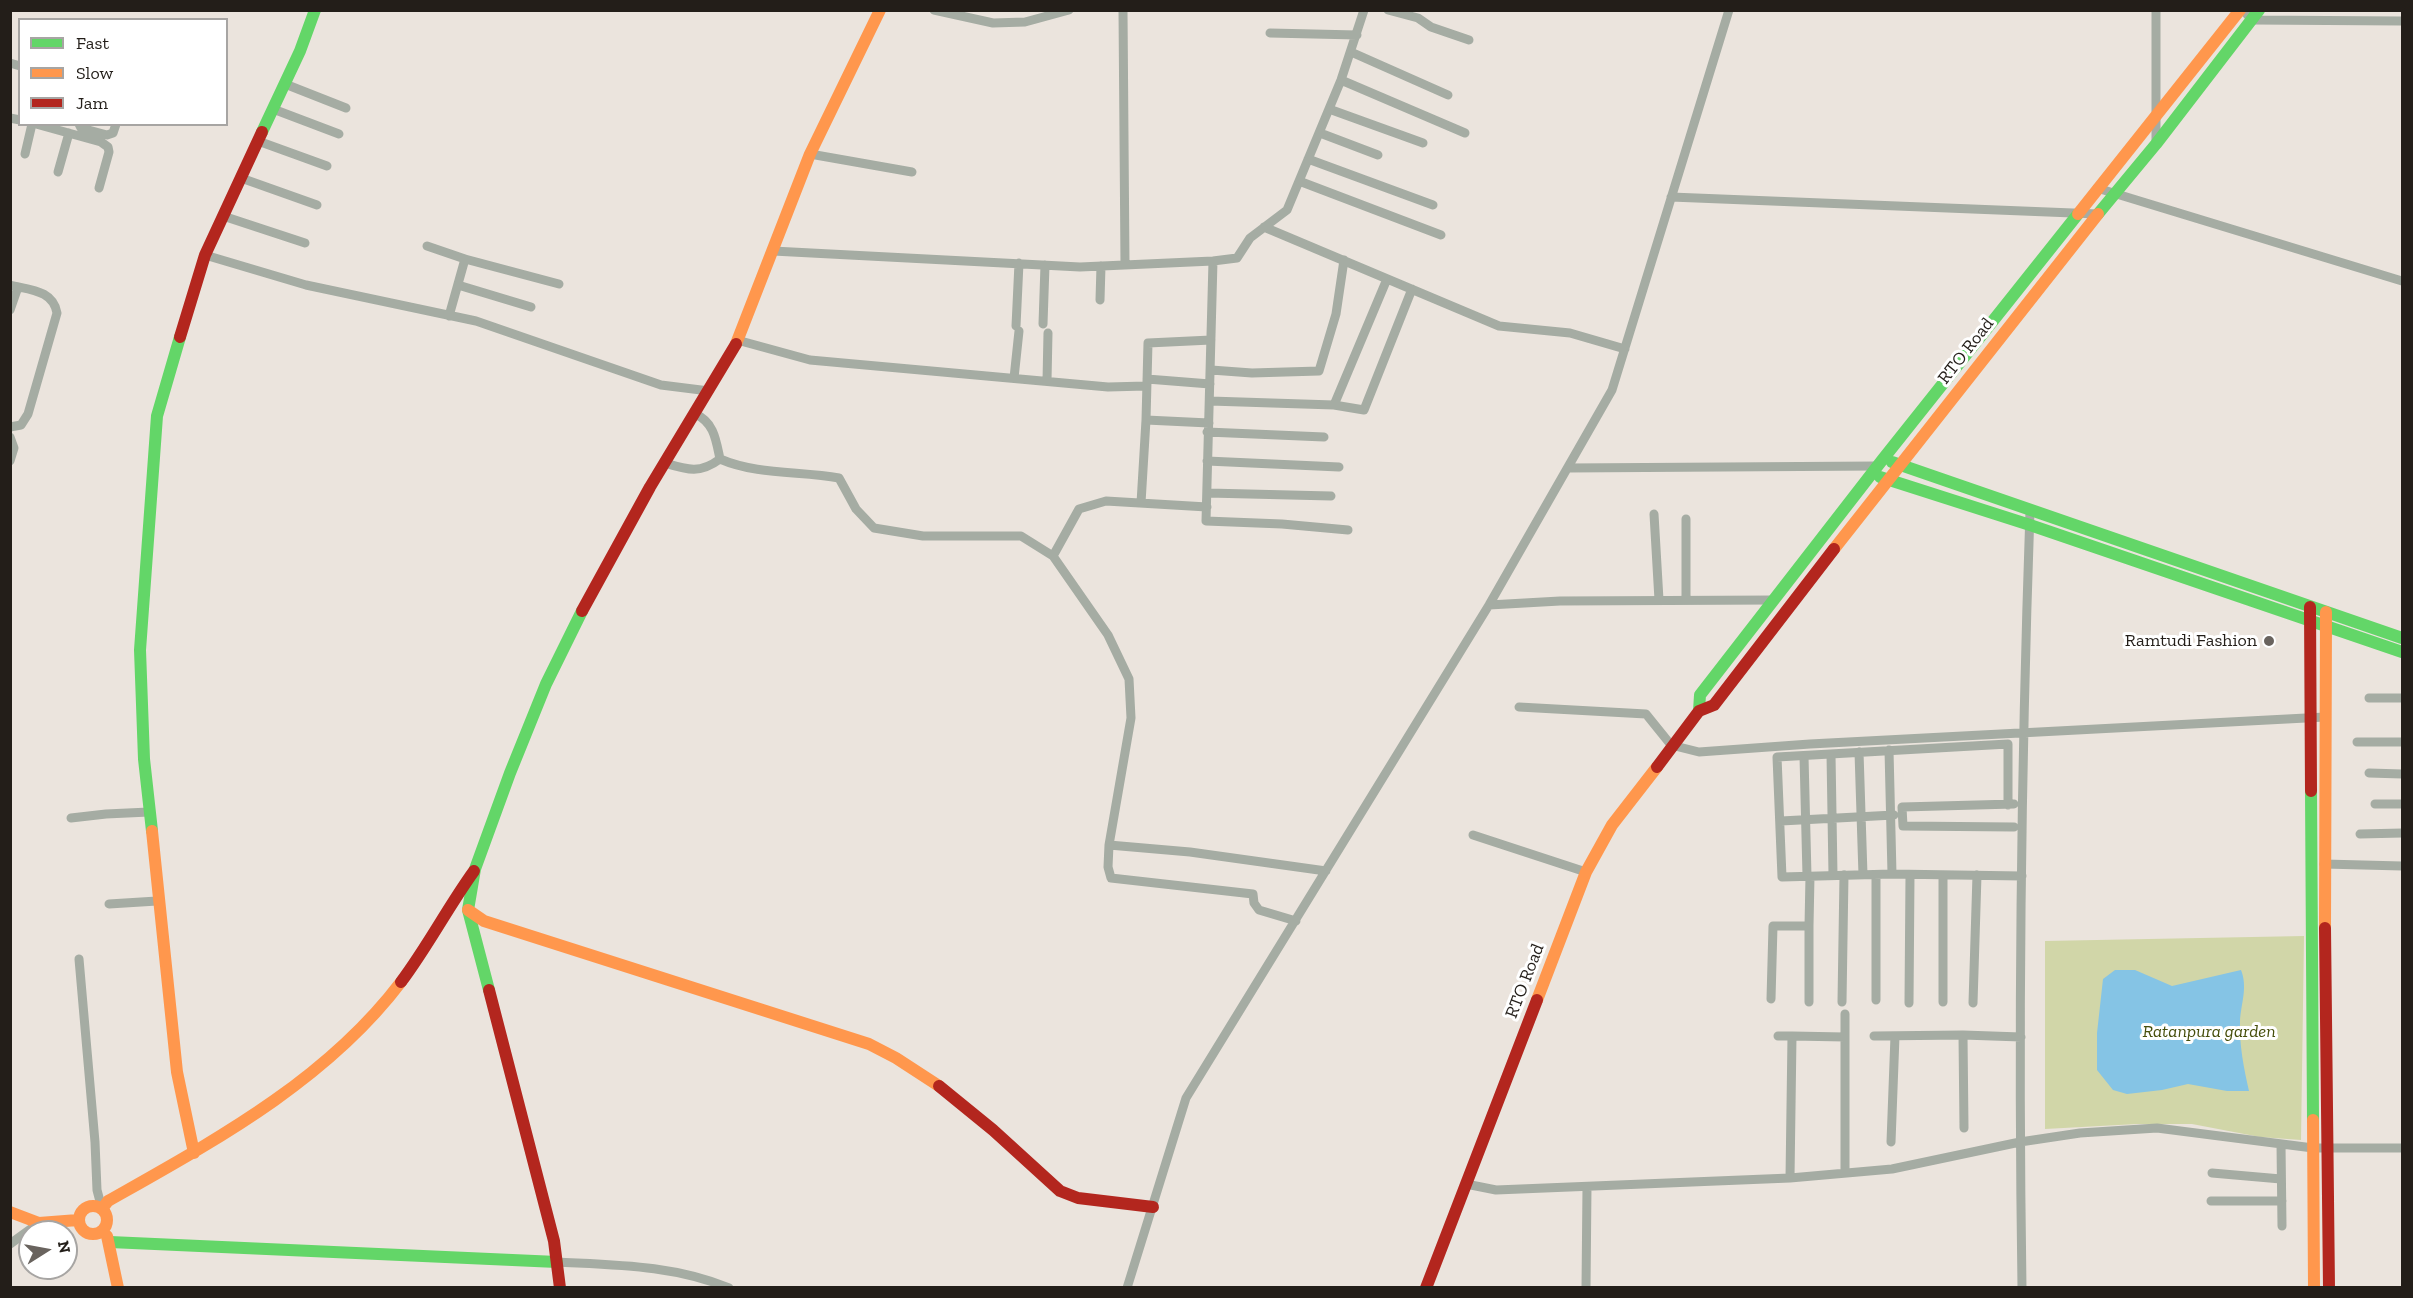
<!DOCTYPE html>
<html>
<head>
<meta charset="utf-8">
<style>
  body { margin:0 }
  #map { position:relative; width:2413px; height:1298px; overflow:hidden; background:#ebe4dd; font-family:"Zilla Slab",serif }
  canvas { display:block }
  .frame { position:absolute; inset:0; border:12px solid #231e19; pointer-events:none }
  .legend { position:absolute; left:18px; top:18px; width:210px; height:108px; box-sizing:border-box; background:#fff; border:2px solid #a7a5a3; margin:0; padding:8px 10px; list-style:none; font-size:18px; color:#231e19 }
  .legend li { display:flex; align-items:center; gap:12px; height:30px }
  .legend b { width:30px; border:2px solid #a7a5a3 }
  .north { position:absolute; left:18px; top:1220px; width:60px; height:60px; box-sizing:border-box; background:#fff; border:2px solid #a7a5a3; border-radius:50%; rotate:79deg; font-size:16px; font-weight:700; line-height:24px; text-align:center; color:#231e19 }
  .north::after { content:''; display:block; margin:auto; width:21px; height:27px; background:#69635e; clip-path:polygon(50% 0,100% 100%,50% 72%,0 100%) }
</style>
</head>
<body>
<div id="map">
<canvas width="2413" height="1298"></canvas>
<div class="frame"></div>
<ul class="legend">
<li><b style="height:8px;background:#63d668"></b>Fast</li>
<li><b style="height:8px;background:#ff974d"></b>Slow</li>
<li><b style="height:8px;background:#b3261e"></b>Jam</li>
</ul>
<div class="north">N</div>
</div>
<script>
const context = document.querySelector('canvas').getContext('2d');
context.lineJoin = 'round';
function fill(path, color) { context.fillStyle = color; context.fill(path, 'evenodd'); }
function trace(path, color, width, dash) { context.strokeStyle = color; context.lineWidth = width; context.lineCap = dash ? 'butt' : 'round'; context.setLineDash(dash || []); context.stroke(path); }
function label(font, color, halo, rows, align = 'center') {
  context.font = font + ' "Zilla Slab",serif'; context.lineWidth = 6; context.setLineDash([]); context.textBaseline = 'middle'; context.strokeStyle = halo; context.fillStyle = color; for (const [text, x, y, turn = 0] of rows) {
    context.save(); context.translate(x, y); context.rotate((+turn || 0) * Math.PI / 180); context.textAlign = isNaN(turn) ? turn : align; if (halo) context.strokeText(text, 0, 0); context.fillText(text, 0, 0); context.restore();
  }
}
fill(new Path2D(`
  M2304 936 2301 1140 2260 1137 2192 1124H2137L2045 1129V941Z`), '#d1d6a8');
fill(new Path2D(`
  M2115 970H2135L2172 986 2241 970C2248 988 2241 1003 2240 1021 2239 1044 2244 1069 2249 1091H2227L2188 1084 2162 1090 2127 1094 2113 1090 2097 1070V1033L2103 979Z`), '#85c4e5');
trace(new Path2D(`
  M934 10 993 23 1025 22 1069 10
  M1123 10 1125 265
  M1388 10 1418 18 1431 27 1469 40
  M2156 10V144
  M2243 10 2252 20 2402 21
  M1270 33 1357 35
  M1351 52 1448 95
  M10 63 20 66
  M1341 80 1465 133
  M285 84 346 108
  M273 109 339 134
  M1329 109 1423 143
  M10 118 20 120
  M36 124 101 142 108 147 109 152 99 188
  M79 124 81 128 107 135 113 133 116 124
  M1320 133 1378 155
  M258 141 327 166
  M25 154 32 124
  M810 154 912 172
  M1308 159 1433 205
  M58 172 69 133
  M241 178 317 205
  M1299 181 1441 235
  M2097 188 2402 281
  M1671 197 2098 214
  M223 216 305 243
  M1264 227 1499 326 1570 333 1625 349
  M427 246 465 259 449 316
  M773 251 1080 267 1213 261 1237 258 1250 238 1287 210 1341 80 1364 10
  M205 255 306 285 476 321 661 385 709 391
  M465 259 559 284
  M1213 261 1206 521 1282 524 1348 530
  M10 285C30 290 53 290 57 313L28 414 21 425 10 427
  M458 285 531 307
  M1100 300 1101 266
  M10 310 18 287
  M1043 324 1045 265
  M1016 326 1019 263
  M737 340 810 360 1108 387 1146 386
  M1211 370 1252 373 1319 371 1336 314 1344 260
  M1014 378 1019 331
  M1147 379 1210 384
  M1047 381 1048 333
  M1210 401 1334 405 1387 279
  M1334 405 1364 410 1412 289
  M695 414C714 422 716 440 720 459 757 475 800 471 839 478L856 509 874 528 923 536H1021L1053 556 1108 635 1129 679 1131 718 1109 845
  M1146 420 1148 343 1211 340
  M1207 432 1324 437
  M10 437 14 448 10 461
  M1207 461 1339 467
  M665 463C688 470 700 474 720 459
  M1568 468 1877 466
  M1208 493 1331 496
  M1141 503 1146 420 1209 423
  M1654 514 1659 600
  M1053 556 1079 509 1106 501 1207 507
  M1686 600V519
  M1489 605 1560 601 1775 600
  M2369 698H2402
  M1519 707 1646 714 1671 745 1699 752 1810 744 2325 717
  M2357 742H2402
  M1889 750 1892 874
  M1859 752 1863 875
  M1831 754 1833 875
  M1804 756 1807 876
  M2369 773 2402 774
  M2375 804H2402
  M2008 805V744L1777 757 1782 877 1892 874 2022 876
  M71 818 106 814 149 812
  M1781 821 1894 815
  M2014 827 1903 826 1902 807 2014 804
  M2360 834 2402 833
  M1473 835 1586 872
  M2324 864 2402 866
  M1876 875V1000
  M109 904 157 901
  M1296 921 1259 910 1254 903 1253 894 1111 878 1108 867 1109 845 1190 852 1326 871
  M1809 926V1002
  M79 959 95 1142 97 1190 102 1209
  M1771 999 1773 926H1809L1810 876
  M1842 1002 1844 875
  M1943 1002V875
  M1909 1003 1910 875
  M1973 1003 1977 875
  M1963 1035 2021 1037
  M1778 1036H1792L1790 1178
  M1792 1036 1845 1037V1014
  M1874 1036 1963 1035 1964 1128
  M1845 1037V1173
  M1891 1142 1895 1036
  M2281 1144 2282 1226
  M2212 1173 2281 1179
  M1466 1184 1496 1190 1790 1178 1892 1169 2020 1142 2080 1133 2157 1128 2313 1148H2402
  M2211 1201H2282
  M10 1244 39 1223
  M557 1262C615 1265 674 1265 729 1288
  M1127 1288 1186 1098 1489 605 1612 390 1729 10
  M1586 1288 1587 1187
  M2022 1288C2018 1029 2021 770 2030 511`), '#a5aca3', 9);
trace(new Path2D(`
  M262 132 300 51 315 10
  M2098 214 2156 144 2259 10
  M1892 462 2402 638
  M1880 477 2030 525 2402 652
  M1699 711 1700 695 1883 459 2078 214
  M2311 791 2313 1120
  M152 831 144 759 140 650 157 416 180 337
  M489 990 468 910 475 869 510 773 546 684 582 611
  M110 1242 557 1262`), '#63d668', 12);
trace(new Path2D(`
  M2078 214 2240 10
  M736 344 810 154 880 10
  M1834 549 2098 214
  M152 831 177 1072 194 1153
  M468 910 484 921 869 1044 896 1058 939 1086
  M2325 928 2326 612
  M1537 1000 1586 872 1612 825 1657 767
  M2313 1120 2314 1288
  M79 1220a14 14 0 1 1 28 0a14 14 0 1 1-28 0Z
  M102 1209 108 1201C214 1141 326 1081 401 982
  M10 1212 39 1223 78 1220
  M107 1236 118 1288`), '#ff974d', 12);
trace(new Path2D(`
  M180 337 205 255 262 132
  M2310 607 2311 791
  M582 611 650 487 736 344
  M1657 767 1699 711 1714 705 1834 549
  M2325 928 2329 1288
  M401 982C428 946 448 907 474 871
  M489 990 554 1241 560 1288
  M939 1086 993 1130 1060 1191 1078 1198 1153 1207
  M1426 1288 1537 1000`), '#b3261e', 12);
for (const [x, y, r, color] of [
  [2269,641,6,"#69635e"]
]) { const dot = new Path2D(); dot.arc(x, y, r, 0, 2 * Math.PI); context.fillStyle = color; context.fill(dot); trace(dot, '#fff', 2); }
label('18px', '#231e19', '#fff', [
  ["RTO Road",1966,351,-52],
  ["RTO Road",1525,981,-69]
]);
label('18px', '#231e19', '#fff', [
  ["Ramtudi Fashion",2257,641]
], 'right');
label('italic 18px', '#464e0b', '#fff', [
  ["Ratanpura garden",2209,1032]
]);
</script>
</body>
</html>
